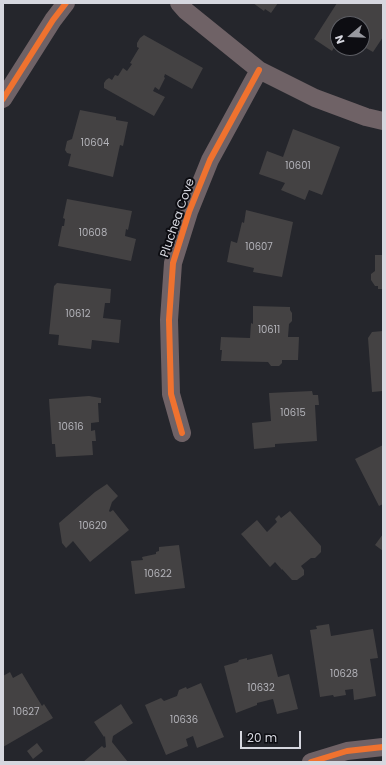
<!DOCTYPE html>
<html>
<head>
<meta charset="utf-8">
<style>
  body { margin:0 }
  #map { position:relative; width:386px; height:765px; overflow:hidden; background:#25262c; font-family:Poppins,sans-serif }
  canvas { display:block }
  .frame { position:absolute; inset:0; border:4px solid #d6d7df; pointer-events:none }
  .north { position:absolute; left:330px; top:16px; width:40px; height:40px; box-sizing:border-box; background:#0d0d12; border:1px solid #5d5e64; border-radius:50%; rotate:251deg; font-size:11px; font-weight:700; line-height:16px; text-align:center; color:#d6d7df }
  .north::after { content:''; display:block; margin:auto; width:14px; height:18px; background:#9899a0; clip-path:polygon(50% 0,100% 100%,50% 72%,0 100%) }
  .scale { position:absolute; left:240px; top:731px; width:61px; height:18px; box-sizing:border-box; border:2px solid #d6d7df; border-top:0; padding-left:5px; font-size:12px; line-height:14px; white-space:nowrap; color:#d6d7df; -webkit-text-stroke:3px #0d0d12; paint-order:stroke }
</style>
</head>
<body>
<div id="map">
<canvas width="386" height="765"></canvas>
<div class="frame"></div>
<div class="north">N</div>
<div class="scale">20 m</div>
</div>
<script>
const context = document.querySelector('canvas').getContext('2d');
context.lineJoin = 'round';
function fill(path, color) { context.fillStyle = color; context.fill(path, 'evenodd'); }
function trace(path, color, width, dash) { context.strokeStyle = color; context.lineWidth = width; context.lineCap = dash ? 'butt' : 'round'; context.setLineDash(dash || []); context.stroke(path); }
function label(font, color, halo, rows, align = 'center') {
  context.font = font + ' Poppins,sans-serif'; context.lineWidth = 4; context.setLineDash([]); context.textBaseline = 'middle'; context.strokeStyle = halo; context.fillStyle = color; for (const [text, x, y, turn = 0] of rows) {
    context.save(); context.translate(x, y); context.rotate((+turn || 0) * Math.PI / 180); context.textAlign = isNaN(turn) ? turn : align; if (halo) context.strokeText(text, 0, 0); context.fillText(text, 0, 0); context.restore();
  }
}
fill(new Path2D(`
  M253 3H278L271 13 265 9 264 11Z
  M337 3H383V37L373 52 366 48V49L362 47V24H338V41L332 51 314 39Z
  M144 35 203 68 192 89 165 74 164 77 165 78 159 90 155 87 153 91 165 97 154 116 104 88V83L106 80 109 78 112 80 115 75 118 76 123 68 127 71 132 64 130 63 139 48 137 47V43L140 38Z
  M80 110 116 117V120L128 122 123 146 120 145 113 177 68 166 71 154 67 153 65 150 67 141 72 139Z
  M293 129 340 147 322 195 309 190 305 200 281 190 285 183 259 174 267 151 283 157Z
  M67 199 132 211 128 230 126 229 125 236 136 239 131 261 58 246 62 226H64L65 219 63 218Z
  M246 210 293 222 282 277 253 272 254 268 227 262 231 241 237 243 242 222 244 223Z
  M375 255H383V289H378V286H375L371 280V274L375 271Z
  M57 283 111 289 110 303H105L103 318 121 320 119 343 92 340 91 349 58 345 59 335 49 334 54 286Z
  M253 306 290 307V310L292 313V321L289 324 288 337H299L298 360H282V363L279 366H271L268 362 221 361 222 350H220L221 337 250 338 251 323 253 324Z
  M383 331V391L372 392 368 338 372 332Z
  M312 391 313 395H318L319 405H315L317 441 275 444V447L254 449 252 423 271 421 269 393Z
  M89 396 101 398V403H98L99 422 91 423V431L95 430 96 441H92L93 455 56 457 55 444H52L49 399Z
  M383 445V504L379 506 355 459Z
  M107 484 118 496 112 502 109 511 110 512 113 510 129 530 90 562 73 541 66 548 62 543 59 523 95 492Z
  M290 511 321 546V552L315 558H311L301 566 304 570V575L297 580H292L282 569V570L275 562 270 567 241 534 257 520 267 532 277 522 275 519 279 515 281 518Z
  M383 534V551L375 545Z
  M179 545 185 588 135 594 131 561 143 560 142 557 156 554V552L159 551V547Z
  M329 624 331 636 373 629 378 658 370 659 376 696 354 700 353 689 345 690 346 695 334 697 333 695 320 697 310 630 317 629 316 626Z
  M272 654 278 677 289 674 298 709 277 714 273 699 257 703V705L236 713 224 666 238 662 239 660 247 658V660Z
  M10 672 13 678 22 673 42 706 44 704 53 718 3 747V676Z
  M201 683 224 737 197 748 193 736 186 739 188 746 166 755 145 705 161 698 164 701 177 696 179 690 186 687 187 689Z
  M121 704 133 723 113 736 112 742 128 762H83L102 746 104 748 106 747 105 736 104 737 94 722Z
  M37 743 43 751 33 759 27 751Z`), '#444243');
trace(new Path2D(`
  M179 3 186 11 259 70 315 98 366 117 383 121
  M3 99 53 20 66 3
  M182 433 171 394 169 320 173 263 189 212 210 160 259 70
  M311 762 347 751 383 747`), '#6f6266', 18);
trace(new Path2D(`
  M3 99 53 20 66 3
  M182 433 171 394 169 320 173 263 189 212 210 160 259 70
  M311 762 347 751 383 747`), '#ef722f', 6);
label('10px', '#b2b2b8', null, [
  ["10604",95,143],
  ["10601",298,166],
  ["10608",93,233],
  ["10607",259,247],
  ["10612",78,314],
  ["10611",269,330],
  ["10615",293,413],
  ["10616",71,427],
  ["10620",93,526],
  ["10622",158,574],
  ["10628",344,674],
  ["10632",261,688],
  ["10627",26,712],
  ["10636",184,720]
]);
label('12px', '#d6d7df', '#0d0d12', [
  ["Pluchea Cove",178,218,-71]
]);
</script>
</body>
</html>
